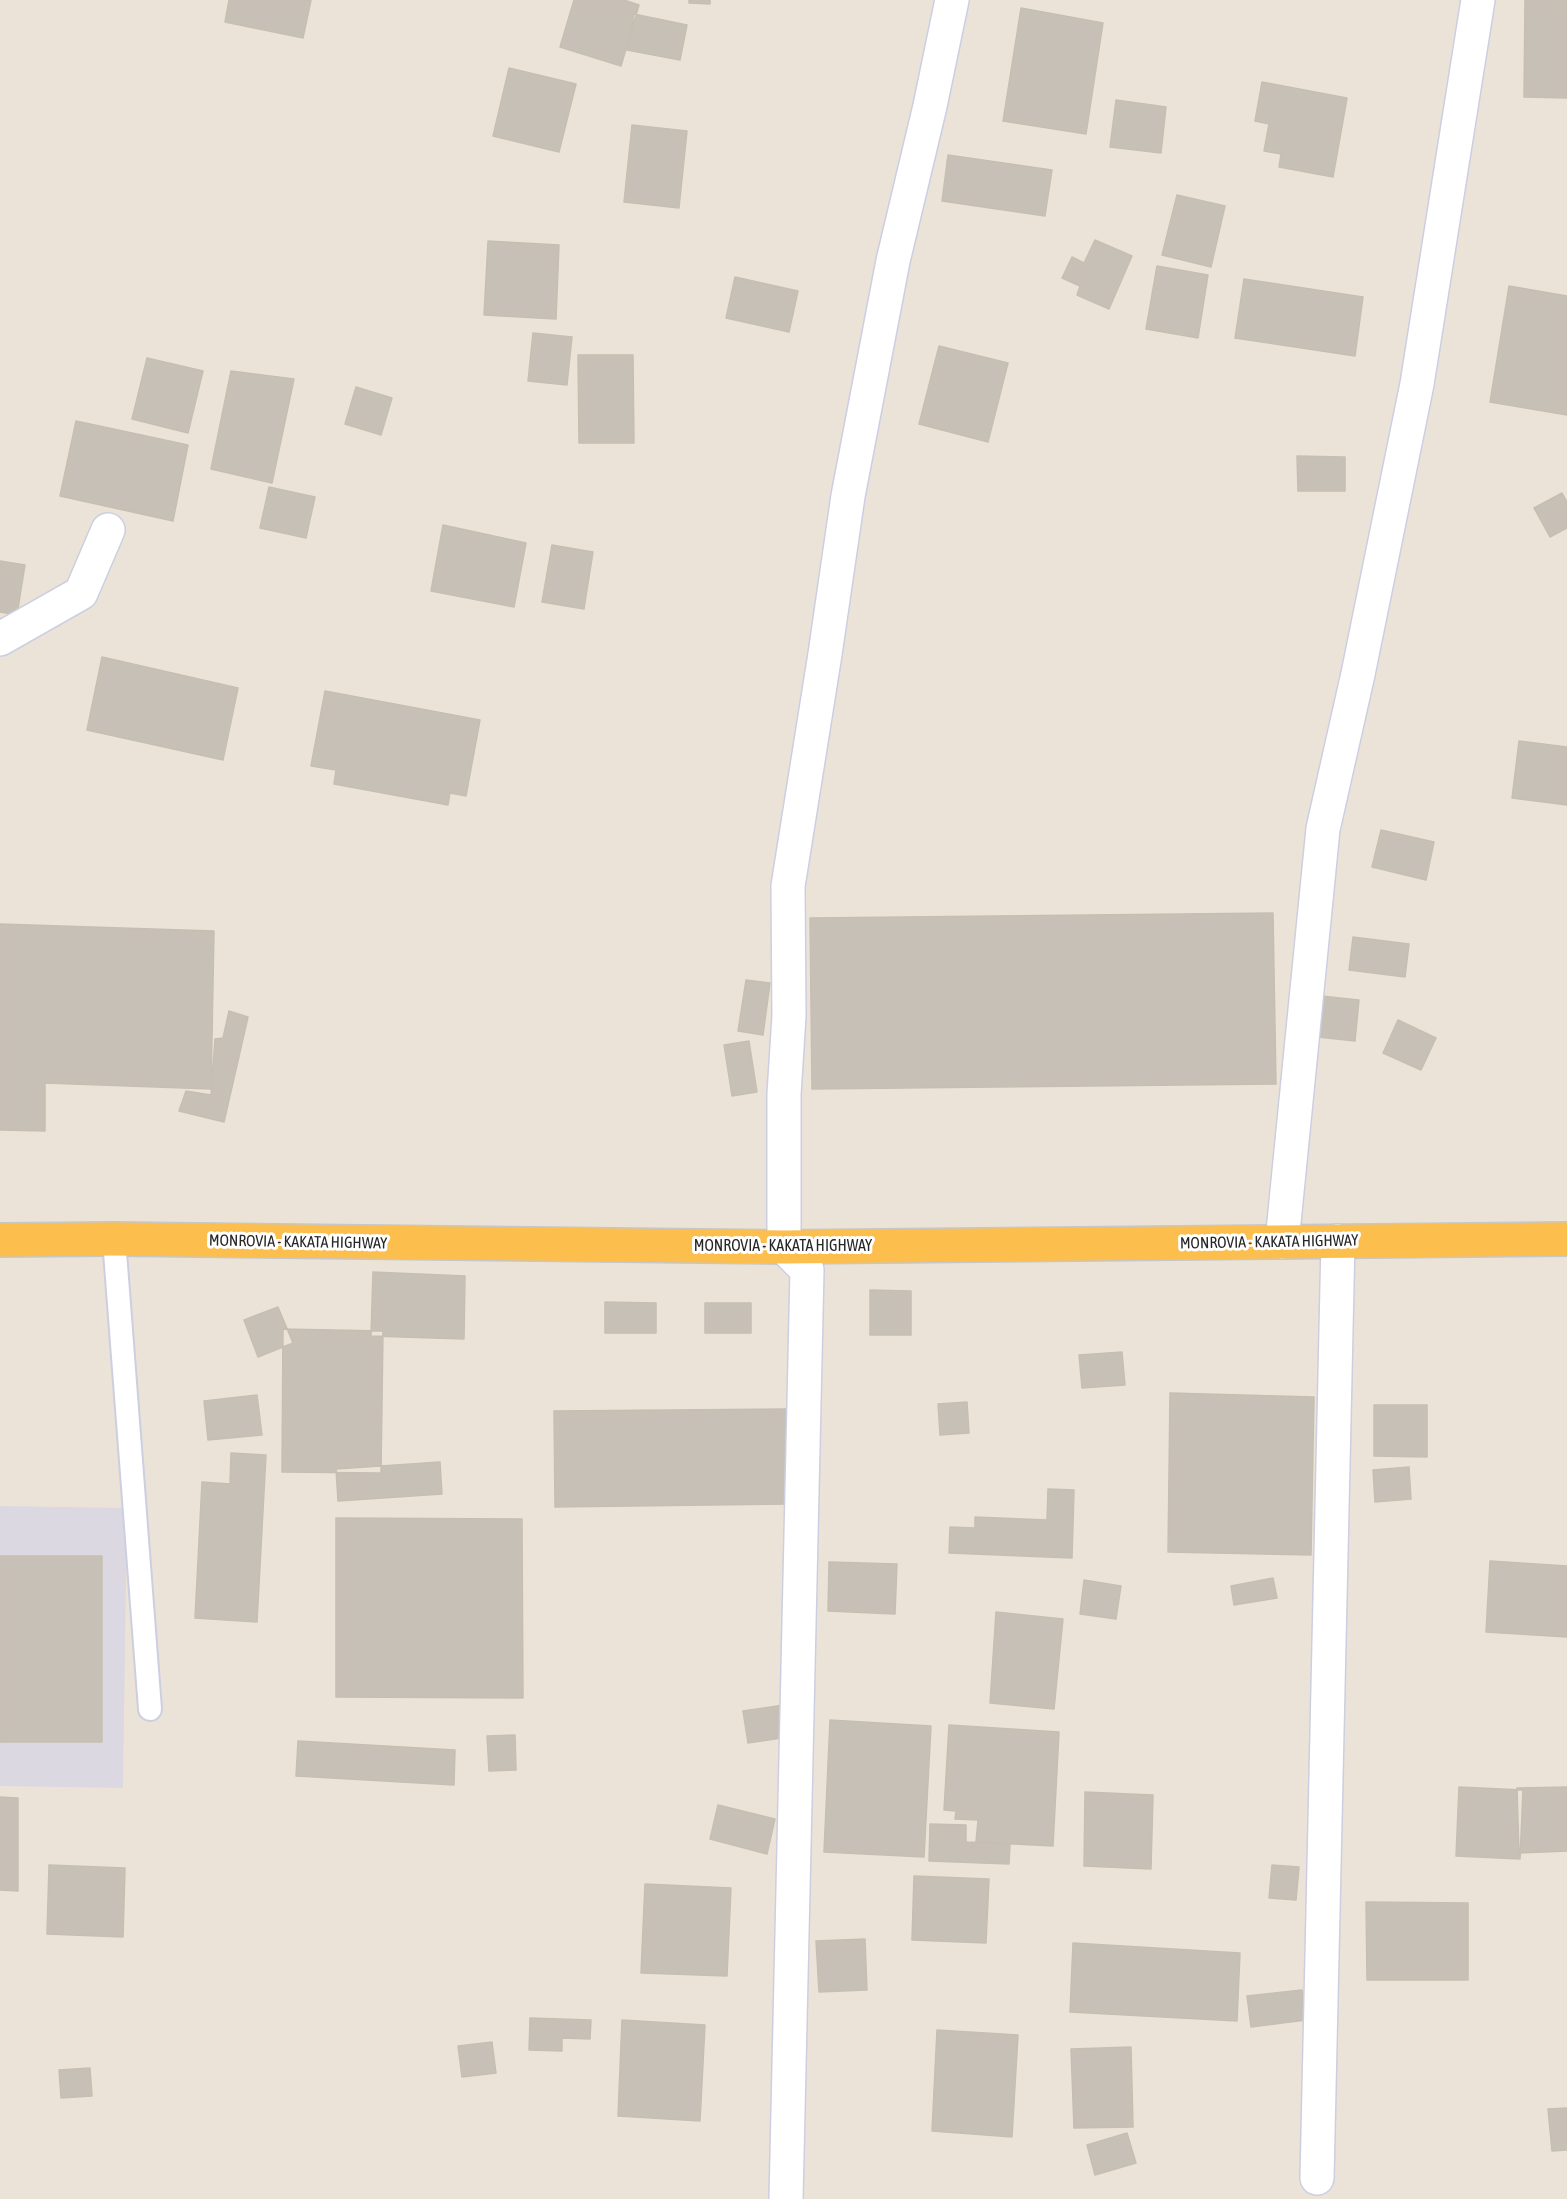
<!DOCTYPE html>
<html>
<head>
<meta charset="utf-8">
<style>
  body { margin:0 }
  canvas { display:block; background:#ebe3d7 }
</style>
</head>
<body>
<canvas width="1567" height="2199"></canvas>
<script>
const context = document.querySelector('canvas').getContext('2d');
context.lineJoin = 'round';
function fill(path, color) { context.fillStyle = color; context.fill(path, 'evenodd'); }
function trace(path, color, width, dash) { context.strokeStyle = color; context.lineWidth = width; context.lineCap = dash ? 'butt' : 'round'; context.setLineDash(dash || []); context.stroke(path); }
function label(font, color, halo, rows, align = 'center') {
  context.font = font + ' "Asap Condensed",sans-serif'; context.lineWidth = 6; context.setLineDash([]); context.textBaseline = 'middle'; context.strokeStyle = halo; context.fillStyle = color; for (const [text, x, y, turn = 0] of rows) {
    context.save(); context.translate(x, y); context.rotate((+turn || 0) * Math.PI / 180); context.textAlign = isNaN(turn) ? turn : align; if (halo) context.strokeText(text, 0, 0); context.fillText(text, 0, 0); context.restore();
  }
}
fill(new Path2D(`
  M0 1506 127 1508 123 1788 0 1786Z`), '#dcd8e2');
const building = new Path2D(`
  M229 0H311L303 38 225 22Z
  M574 0H624L639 5 621 66 560 47Z
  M689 0H710V4L689 3Z
  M1525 0H1567V98L1524 97Z
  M1021 8 1103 23 1086 134 1003 121Z
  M634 14 687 25 680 60 627 50Z
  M509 68 576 84 559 152 493 136Z
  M1262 82 1347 98 1333 177 1279 167 1281 154 1264 151 1269 124 1255 121Z
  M1116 100 1166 107 1161 153 1110 147Z
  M632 125 687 131 679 208 624 202Z
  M948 155 1052 170 1045 216 942 201Z
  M1177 195 1225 206 1211 267 1162 255Z
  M1095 240 1132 256 1109 309 1077 295 1080 286 1062 278 1072 257 1084 263Z
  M488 241 559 245 556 319 484 315Z
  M1157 266 1208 275 1198 338 1146 329Z
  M735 277 798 291 789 332 726 318Z
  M1244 279 1363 297 1355 356 1235 338Z
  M1509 286 1567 296V415L1490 402Z
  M533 333 572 337 567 385 528 381Z
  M939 346 1008 363 988 442 919 424Z
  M578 355H633L634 443H579Z
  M147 358 203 371 188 433 132 419Z
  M231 371 294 379 272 483 211 469Z
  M356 387 392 398 381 435 345 424Z
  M76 421 188 445 173 521 60 496Z
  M1297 456 1345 457V491H1298Z
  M269 487 315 497 306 538 260 528Z
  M1562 493 1567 502V528L1550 537 1534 508Z
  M443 525 526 543 514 607 431 591Z
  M552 545 593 552 584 609 542 602Z
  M0 561 25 565 17 615 0 612Z
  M102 657 238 688 223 760 87 730Z
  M325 691 480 720 466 796 450 793 448 805 334 784 336 770 311 766Z
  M1519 741 1567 747V805L1512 798Z
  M1381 830 1434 842 1426 880 1372 867Z
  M1273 913 1276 1084 812 1089 810 918Z
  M0 924 214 931 211 1089 45 1083V1131L0 1130Z
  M1353 937 1409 944 1405 977 1349 970Z
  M746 980 770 983 763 1035 738 1031Z
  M1321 996 1359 1000 1355 1041 1318 1037Z
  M229 1011 248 1017 224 1122 179 1111 186 1091 211 1095 215 1039 223 1038Z
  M1398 1020 1436 1038 1421 1070 1383 1053Z
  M749 1041 757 1092 732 1096 724 1045Z
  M373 1272 465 1276 464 1339 371 1336Z
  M870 1290 911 1291V1335H870Z
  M605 1302 656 1303V1333H605Z
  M705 1303H751V1333H705Z
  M278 1307 293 1343 258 1357 244 1320Z
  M283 1329 383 1331 381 1473 282 1472Z
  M1122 1352 1125 1385 1082 1388 1079 1355Z
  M1170 1393 1314 1397 1311 1555 1168 1552Z
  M257 1395 262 1435 208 1440 204 1401Z
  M967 1402 969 1433 940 1435 938 1404Z
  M1374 1405H1427V1457L1374 1456Z
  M787 1409 788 1504 555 1507 554 1411Z
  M231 1453 266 1455 257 1622 195 1618 202 1482 230 1484Z
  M440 1462 442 1494 338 1501 336 1469Z
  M1409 1467 1411 1499 1375 1502 1373 1470Z
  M1048 1489 1074 1490 1072 1558 949 1553 950 1527 975 1528V1517L1047 1520Z
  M336 1518 522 1519 523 1698 336 1697Z
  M0 1556H102V1742H0Z
  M1490 1561 1567 1566V1637L1486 1632Z
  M829 1562 897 1564 895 1614 828 1611Z
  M1273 1578 1277 1598 1234 1605 1231 1586Z
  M1084 1580 1121 1586 1116 1619 1080 1614Z
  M996 1612 1063 1619 1054 1709 990 1703Z
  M791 1704 795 1736 748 1743 743 1711Z
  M830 1720 931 1726 924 1857 824 1852Z
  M949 1725 1059 1732 1053 1846 976 1842 978 1820 955 1819 956 1811 944 1810Z
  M515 1735 516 1770 489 1771 487 1736Z
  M298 1741 455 1750 454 1785 296 1776Z
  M1459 1787 1523 1790 1520 1859 1456 1856Z
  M1567 1787V1851L1519 1853 1517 1788Z
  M1085 1792 1153 1795 1151 1869 1084 1866Z
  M0 1797 18 1798V1891L0 1890Z
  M718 1805 775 1819 767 1854 710 1839Z
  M930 1824 966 1825V1842L1010 1844 1009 1864 929 1861Z
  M49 1865 125 1868 123 1937 47 1934Z
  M1272 1865 1299 1867 1296 1900 1269 1898Z
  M914 1876 989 1879 986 1943 912 1940Z
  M645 1884 731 1888 727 1976 641 1973Z
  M1366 1902 1468 1903V1980H1367Z
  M865 1939 867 1990 819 1992 816 1941Z
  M1073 1943 1240 1953 1237 2021 1070 2012Z
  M1302 1990 1306 2020 1251 2027 1247 1996Z
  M530 2018 591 2020 590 2039 562 2038V2051L529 2050Z
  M622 2020 705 2025 700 2121 618 2116Z
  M937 2030 1018 2035 1012 2137 932 2131Z
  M492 2042 496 2073 462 2077 458 2046Z
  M1131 2047 1133 2127 1074 2128 1071 2049Z
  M90 2068 92 2096 61 2098 59 2070Z
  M1567 2108V2150L1552 2151 1548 2109Z
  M1127 2133 1136 2163 1095 2175 1087 2145Z`);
fill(building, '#c6c0b7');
trace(building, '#c6bfb1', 1.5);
const service = new Path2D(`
  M114 1239 150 1709`);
const minor = new Path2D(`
  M0 639 81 593 108 530
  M1282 1242 1323 829 1358 674 1417 384 1478 0
  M1317 2178 1338 1241
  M786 2199 807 1270 784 1247V1094L789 1016 788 886 825 654 848 496 893 261 930 106 952 0`);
const trunk = new Path2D(`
  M0 1240 114 1239 784 1247 1567 1239`);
trace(service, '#cccfe2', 26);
trace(minor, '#cccfe2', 36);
trace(trunk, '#c7c7c7', 36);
trace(service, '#fff', 22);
trace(minor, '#fff', 33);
trace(trunk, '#fcbe4d', 33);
label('16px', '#272727', '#fff', [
  ["MONROVIA - KAKATA HIGHWAY",298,1242,1],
  ["MONROVIA - KAKATA HIGHWAY",1269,1242,-1],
  ["MONROVIA - KAKATA HIGHWAY",783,1246]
]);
</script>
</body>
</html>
